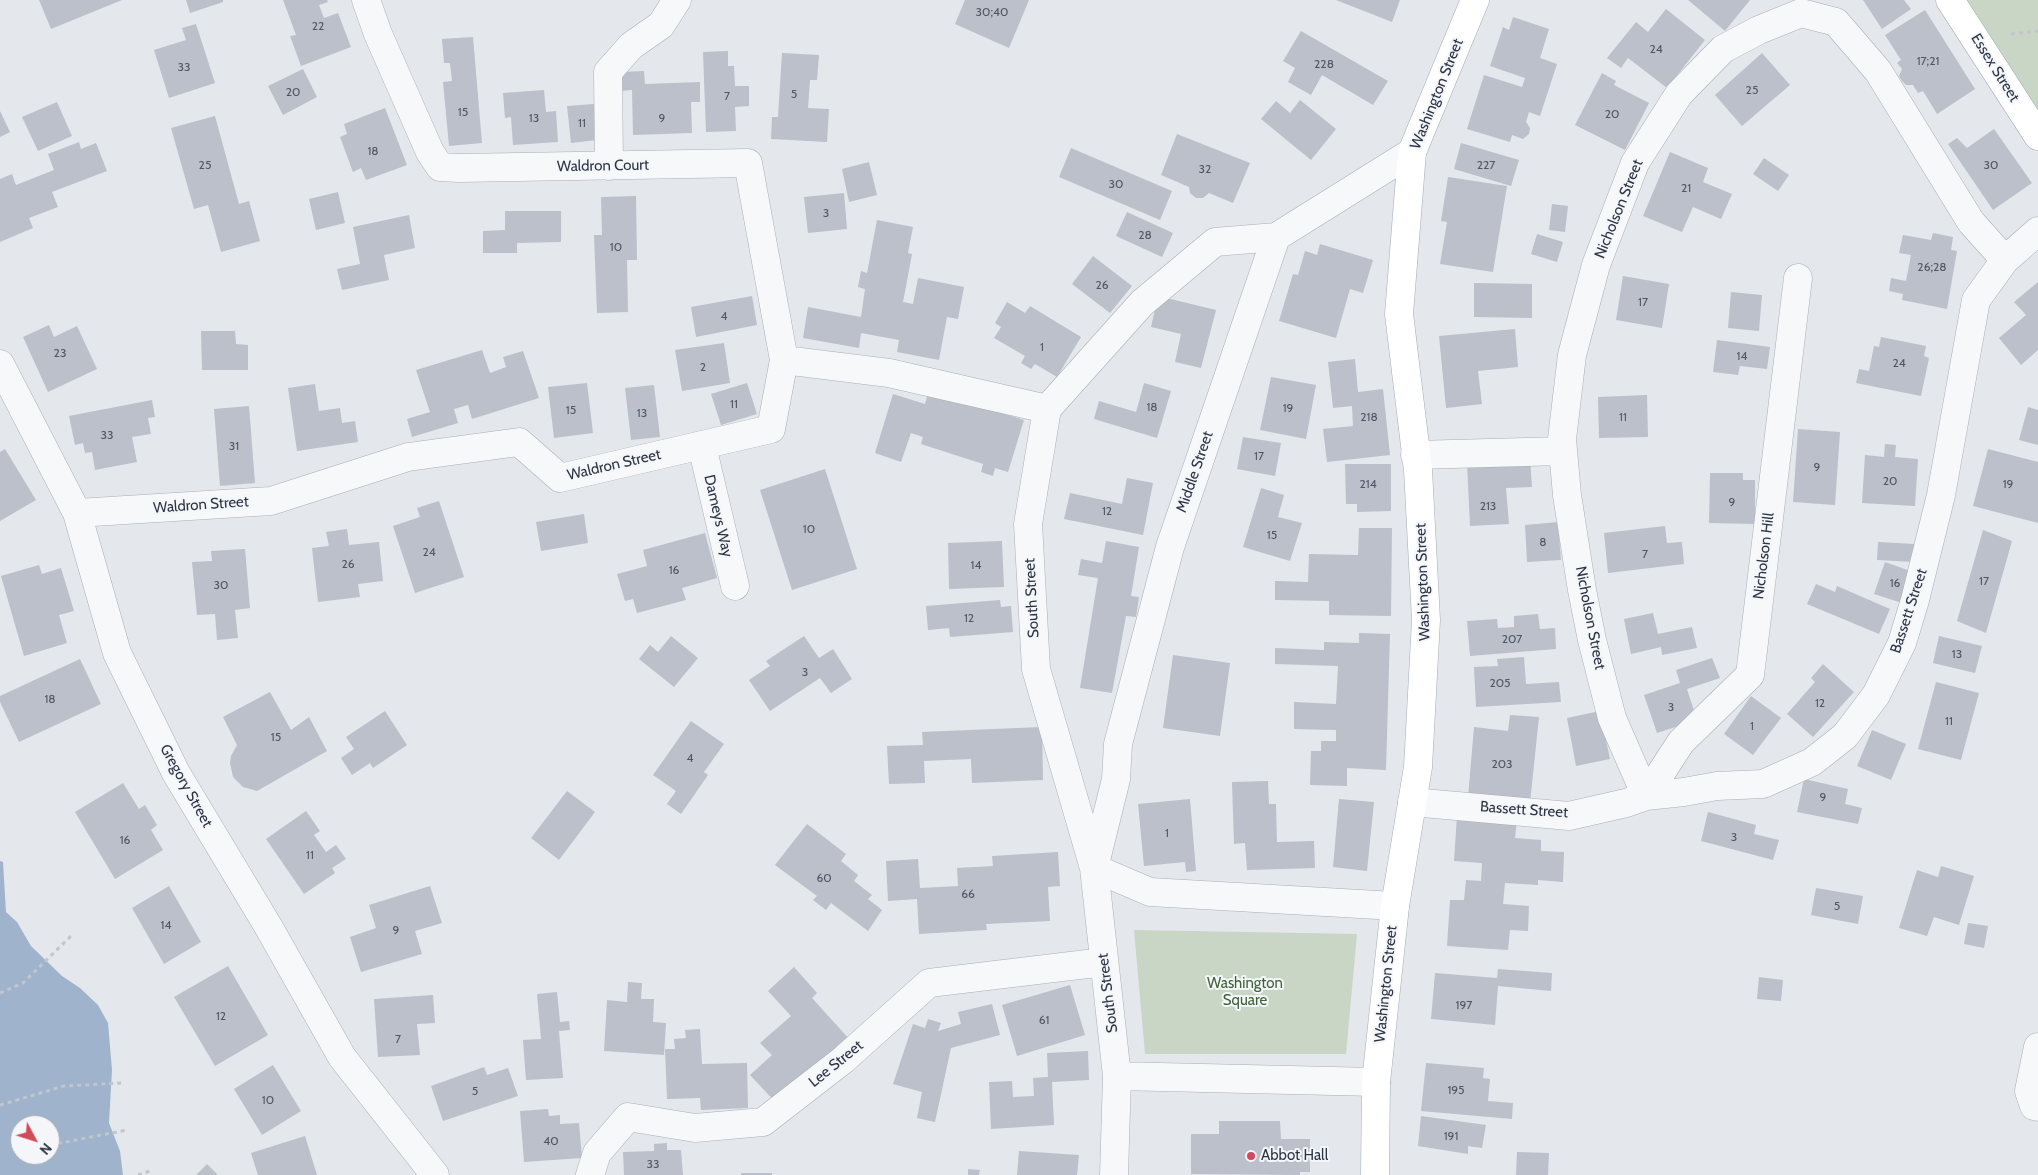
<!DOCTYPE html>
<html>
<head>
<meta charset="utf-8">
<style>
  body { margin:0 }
  #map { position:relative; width:2038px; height:1175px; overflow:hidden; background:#e4e7ec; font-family:Cabin,sans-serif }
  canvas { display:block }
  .north { position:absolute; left:10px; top:1115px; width:50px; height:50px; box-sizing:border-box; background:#f4f6f9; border:1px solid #a4a8b1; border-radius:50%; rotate:130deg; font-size:14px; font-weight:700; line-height:20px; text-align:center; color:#2b3445 }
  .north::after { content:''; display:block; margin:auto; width:18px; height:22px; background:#d1495b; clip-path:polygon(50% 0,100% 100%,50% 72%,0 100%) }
</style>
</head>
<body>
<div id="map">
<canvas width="2038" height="1175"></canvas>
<div class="north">N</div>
</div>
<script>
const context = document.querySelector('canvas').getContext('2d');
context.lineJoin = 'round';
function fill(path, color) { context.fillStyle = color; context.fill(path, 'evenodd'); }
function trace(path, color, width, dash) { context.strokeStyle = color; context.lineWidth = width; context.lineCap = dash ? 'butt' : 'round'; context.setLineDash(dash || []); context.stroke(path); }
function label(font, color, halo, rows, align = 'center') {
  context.font = font + ' Cabin,sans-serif'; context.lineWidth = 4; context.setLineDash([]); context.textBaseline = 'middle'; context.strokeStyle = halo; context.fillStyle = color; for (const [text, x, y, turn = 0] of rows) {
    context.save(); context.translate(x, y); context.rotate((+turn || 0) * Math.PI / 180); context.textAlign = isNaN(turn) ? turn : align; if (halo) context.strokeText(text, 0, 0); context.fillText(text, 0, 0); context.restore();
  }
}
fill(new Path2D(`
  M1950 0H2038V136Z
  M1134 930 1357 934 1346 1054H1145Z`), '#c9d6c5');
fill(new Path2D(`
  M0 861 3 862 6 912 17 922 31 946 62 976 80 988 98 1005 108 1023 112 1070 109 1123 120 1151 123 1175H0ZM20 1125H50V1155H20Z`), '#9fb4cc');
fill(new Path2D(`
  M39 0H122L51 29Z
  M186 0H223V2L190 13Z
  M283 0H327L328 2 319 5 324 18 338 13 351 47 301 66 290 36 296 35Z
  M965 0H1029L1009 48 955 24Z
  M1336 0H1400L1392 22Z
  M1688 0H1750L1725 31Z
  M1863 0H1904L1911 9 1882 29Z
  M1666 9 1705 40 1667 88 1628 58 1621 68 1607 58 1636 22 1648 32Z
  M1925 10 1975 89 1937 114 1923 91 1918 93 1913 85H1906L1902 81 1899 76 1902 69 1897 63 1901 60 1885 35Z
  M1513 17 1549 29 1540 58 1557 64 1540 116 1529 112 1526 122 1530 128 1529 134 1523 139 1512 135 1510 142 1467 129 1484 75 1522 87 1525 78 1490 66 1503 27 1509 30Z
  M196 24 215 83 169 98 154 50 186 40 182 28Z
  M1301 31 1388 81 1373 105 1322 75 1311 95 1288 82 1295 68 1283 61Z
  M473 37 482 143 449 146 443 82 452 81 450 63H444L442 39Z
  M728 51V66H734L735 86H749V106L735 107 736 131 706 132 703 52Z
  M782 53 819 55 817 80H810L808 108 829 109 827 142 771 139 772 117H778Z
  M1762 53 1790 85 1742 126 1715 95Z
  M303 69 317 97 283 115 268 86Z
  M644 71 645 84 700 82V102H691L692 133 633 135 632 90 621 91V72Z
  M1602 73 1616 81 1614 85 1649 103 1625 150 1575 125Z
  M544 90 546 112 556 111 558 142 513 145 511 117 505 118 503 93Z
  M1300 100 1336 129 1311 160 1261 119 1276 101 1290 113Z
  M57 102 72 136 38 151 22 117Z
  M594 104 597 140 571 143 567 106Z
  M385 108 407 165 366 180 361 168 353 172 340 137 347 134 344 124Z
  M0 111 10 132 0 137Z
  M215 116 239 204 249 201 260 241 221 252 208 205 194 209 171 128Z
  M1994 129 2032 183 1993 210 1948 144 1957 138 1967 148Z
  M1177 134 1250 163 1233 203 1209 193 1203 198H1196L1190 193 1189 187 1161 175Z
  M79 142 81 149 96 143 107 171 52 192 58 207 29 218 33 228 0 242V179L12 174 16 185 54 170 48 154Z
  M1461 143 1519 160 1511 186 1454 169Z
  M1071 148 1172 191 1160 220 1059 177Z
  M1670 152 1708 168 1703 182 1732 194 1721 219 1693 207 1682 232 1643 216Z
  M1764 158 1789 175 1778 191 1753 174Z
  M869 162 877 195 849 202 842 169Z
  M1448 177 1507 186 1493 272 1440 264 1447 222 1441 221Z
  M338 192 345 223 316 230 309 199Z
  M844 193 847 229 808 233 804 197Z
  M636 196 637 260H627L628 312 597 313 594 235H602L601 197Z
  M1552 204 1568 206 1565 232 1549 230Z
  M505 211H561V242L517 243V253H483V231L505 230Z
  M1127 212 1173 233 1162 257 1116 236Z
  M409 215 415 248 384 255 389 280 342 290 337 269 360 264 353 227Z
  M877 220 913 227 908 253 912 254 903 302 913 304 918 278 964 287 958 319 947 317 939 360 897 352 899 340 861 333 859 348 803 338 808 307 861 317 865 289 858 287 861 271 867 273Z
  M1933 233 1953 237 1951 250 1957 251 1947 309 1902 300 1903 294 1889 291 1891 278 1906 281 1911 255 1899 253 1903 235 1931 240Z
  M1537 234 1563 242 1557 262 1531 254Z
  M1320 244 1373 260 1363 293 1350 289 1336 338 1279 321 1293 274 1298 275 1305 251 1317 255Z
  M1093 256 1132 286 1110 313 1072 284Z
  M1623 276 1669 284 1662 328 1616 320Z
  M2038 282V350L2021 365 1999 338 2026 315 2014 302Z
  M1474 283 1532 284V318L1474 317Z
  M1731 292 1762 295 1759 331 1728 328Z
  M752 296 757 325 696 337 691 307Z
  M1158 296 1216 310 1201 368 1175 362 1181 334 1151 327Z
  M1007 302 1025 313 1030 306 1081 337 1057 377 1035 364 1031 369 1021 363 1025 356 994 338 1001 327 995 323Z
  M49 325 54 337 77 326 97 369 48 392 23 337Z
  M1515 329 1518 367 1478 371 1482 404 1446 408 1439 336Z
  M201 331H235L236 344 248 345V370H202Z
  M1881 337 1926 346 1924 356 1929 358 1921 396 1856 383 1859 369 1869 371 1874 346 1879 347Z
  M1717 340 1770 347 1767 369 1740 366 1738 375 1713 372Z
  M724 343 730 383 682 391 675 350Z
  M482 350 490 373 506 367 503 357 523 351 539 398 472 419 468 405 454 409 458 423 412 437 407 419 430 412 416 370Z
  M1355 359 1358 392 1383 389 1390 455 1327 462 1323 429 1353 426 1352 406 1333 408 1328 362Z
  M1271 377 1316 385 1306 439 1260 430Z
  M587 383 593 433 554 438 548 387Z
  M747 383 757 414 721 425 711 394Z
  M1144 383 1171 391 1157 438 1094 419 1099 401 1136 412Z
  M315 384 319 411 340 408 342 423 355 421 358 442 297 451 288 388Z
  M654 385 660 437 631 440 625 388Z
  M929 390 1024 420 1008 472 995 468 993 476 981 472 983 464 921 444 923 437 911 433 901 462 875 453 893 394 925 404Z
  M1647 395 1648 437 1599 438 1598 397Z
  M152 400 155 417 148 418 151 434 132 437 137 462 95 470 92 452 85 453 83 443 75 445 69 416Z
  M249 406 255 483 220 486 214 409Z
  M2028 407 2038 410V445L2019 440Z
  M1798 429 1840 432 1835 505 1793 502Z
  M1243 437 1281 443 1275 476 1237 469Z
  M1885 444 1896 445 1895 457 1918 459 1915 506 1862 503 1865 455 1884 457Z
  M5 449 36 500 0 521V452Z
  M1988 449 2038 462V523L1973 506Z
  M1530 459 1532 487 1506 488 1509 524 1470 526 1467 463Z
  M1345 464H1391V511L1357 512V504H1346Z
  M825 469 857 569 792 590 760 490Z
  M1710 473H1743V480H1755V524L1709 523Z
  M1127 478 1153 483 1143 535 1064 519 1070 493 1122 504Z
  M1261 488 1284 495 1278 517 1302 523 1290 561 1243 547Z
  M439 501 464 577 415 593 393 526 420 517 417 508Z
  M584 514 588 543 541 551 536 522Z
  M1558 522 1561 560 1527 562 1525 525Z
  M1665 526 1667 543 1682 542 1684 564 1608 573 1604 533Z
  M1359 528H1392L1391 616 1329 615V601L1275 600V581L1308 582 1309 554 1358 555Z
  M347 529 349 545 379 542 383 581 358 584 360 597 318 602 312 548 329 546 326 532Z
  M1983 530 2012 541 1986 633 1957 621Z
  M705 533 717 578 682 588 686 600 637 613 633 599 625 601 617 574 647 566 643 550Z
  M1002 541 1004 587 949 589 948 543Z
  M1106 541 1139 547 1131 596 1139 597 1136 617 1126 616 1112 693 1080 688 1098 578 1078 575 1081 559 1102 563Z
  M1878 542 1915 544 1914 562 1877 560Z
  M245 549 250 608 235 610 238 638 217 640 215 614 197 615 192 562 212 561 211 551Z
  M1885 562 1916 573 1905 604 1874 594Z
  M39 565 42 574 61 568 74 611 59 615 67 643 24 656 1 576Z
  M1816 584 1835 592 1837 586 1890 609 1879 634 1807 604Z
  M1000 600 1001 607 1011 606 1013 632 950 637 949 628 928 630 926 606Z
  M1653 613 1658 634 1692 627 1697 648 1662 655 1661 647 1631 654 1624 619Z
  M1538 614 1540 629 1555 628 1556 649 1470 656 1467 621 1497 619 1498 628 1514 627V616Z
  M1359 633 1390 634 1386 770 1347 768V786L1310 785 1311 751H1321V741H1336V730L1294 729V702L1336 704 1338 666 1275 664V648L1324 650V642L1359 643Z
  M671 636 698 658 674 687 639 659 650 645 658 652Z
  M804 636 819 658 833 649 852 679 831 693 820 678 770 711 749 680 770 666 766 661Z
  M1939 636 1982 646 1975 673 1933 663Z
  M1173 655 1230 663 1220 736 1163 728Z
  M1524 657 1526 684 1559 682 1561 702 1476 707 1474 667 1498 666 1497 659Z
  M1712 658 1720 678 1687 689 1697 720 1657 733 1644 695 1680 683 1676 670Z
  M80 659 101 704 19 742 0 702V696Z
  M1823 664 1854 692 1813 737 1787 714 1815 682 1811 678Z
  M1936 682 1979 693 1961 760 1918 749Z
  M270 692 291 730 309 717 327 751 257 791 243 787 233 777 230 763 231 756 237 745 223 717Z
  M1751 696 1781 718 1753 755 1724 734Z
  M385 711 407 745 373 768 370 763 352 775 341 758 354 749 346 737Z
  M1600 711 1610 759 1576 766 1567 718Z
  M1510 715 1539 717 1530 803 1468 797 1474 727 1508 731Z
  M691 721 724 744 704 772 708 775 681 814 667 804 676 791 653 775Z
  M1042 727 1043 780 972 783 971 759 924 761 925 783 889 784 887 746 923 745 922 732Z
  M1872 730 1906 744 1891 780 1857 766Z
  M1804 779 1848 789 1845 804 1862 808 1858 824 1797 812Z
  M1268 781 1269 804H1276L1277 842 1314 841 1315 868 1247 870 1245 843 1234 844 1232 782Z
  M123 783 139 809 145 805 157 825 151 830 163 850 115 879 75 812Z
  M567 791 595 812 559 860 531 838Z
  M1190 799 1196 871 1186 872 1185 862 1144 866 1138 804Z
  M1339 799 1374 802 1367 871 1333 867Z
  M306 811 320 831 314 835 326 852 336 845 346 859 332 868 335 873 304 894 266 839Z
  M1708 812 1756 825 1754 834 1779 840 1773 860 1701 841Z
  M1457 816 1517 820 1515 838 1541 840V851L1564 852 1563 882 1538 880V885L1505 883 1503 904 1529 906 1528 931 1510 930 1508 950 1447 946 1450 900H1464L1466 880 1481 881 1482 863 1454 861Z
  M807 824 846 854 841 861 858 875 854 881 872 895 868 899 882 910 868 931 831 903 826 910 813 900 817 896 775 865Z
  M1058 852 1060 886 1048 887 1050 921 986 924 987 930 919 934 917 899 888 901 886 861 918 859 920 888 958 886 957 868 993 866 992 856Z
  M1941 866 1974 876 1959 925 1934 917 1927 936 1899 928 1917 870 1938 877Z
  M169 886 201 942 164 964 132 908Z
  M430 886 442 923 415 931 422 954 361 972 350 937 376 928 369 905Z
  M1816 888 1863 896 1858 924 1811 915Z
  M1968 923 1988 926 1984 948 1964 944Z
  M228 966 268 1035 215 1066 174 997Z
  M794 967 817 993 812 998 851 1041 779 1106 750 1075 772 1055 760 1043 791 1016 768 991Z
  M1498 969 1552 973 1551 991 1498 986 1495 1025 1431 1019 1435 973 1497 978Z
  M1759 977 1783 980 1781 1001 1757 999Z
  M628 982 642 983 641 999H654L653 1022 666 1023 664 1055 604 1051 607 1000 627 1002Z
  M1070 985 1085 1035 1017 1056 1002 1005Z
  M557 992 560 1022 569 1021 570 1030 559 1031 563 1078 526 1080 523 1040 541 1039 537 994Z
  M433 995 435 1023 417 1024 420 1055 378 1057 374 999Z
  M992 1004 1000 1035 951 1048 935 1122 917 1118 922 1092 893 1084 913 1024 925 1028 928 1019 941 1023 938 1031 961 1024 958 1012Z
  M700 1029 702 1064 747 1063 748 1108 701 1110 700 1098 667 1099 665 1049H675L674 1039 686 1038 685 1030Z
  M1088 1051 1089 1080 1052 1082 1054 1125 991 1129 989 1082 1012 1081 1013 1097 1034 1096 1033 1078 1048 1077 1047 1053Z
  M1426 1063 1484 1068 1483 1078 1490 1079 1488 1101 1513 1103 1512 1119 1421 1111Z
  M273 1065 301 1111 262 1135 234 1089Z
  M484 1067 487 1075 508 1068 518 1096 443 1121 431 1086Z
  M548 1109 549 1116 560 1115V1124L579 1123 582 1158 524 1162 520 1111Z
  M1421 1116 1486 1125 1482 1148 1468 1146V1154L1418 1146Z
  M1219 1121H1280L1281 1139H1310V1172H1300V1175L1191 1174V1134H1219Z
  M305 1136 317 1175H258L251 1153Z
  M667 1143V1150H681L683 1175H624L623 1152 654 1151V1144Z
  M1019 1151 1079 1155 1077 1175H1017Z
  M1517 1152 1549 1153 1548 1175H1516Z
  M207 1164 218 1175H196Z
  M968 1169 980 1170 979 1175H968Z
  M741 1173H772V1175H741Z`), '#bbc0ca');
const minor = new Path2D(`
  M366 0 378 34 430 152 440 167 459 168 748 163 784 360
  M609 166 608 72 631 46 661 25 677 0
  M0 364 77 513 117 653 176 773 268 926 342 1057 435 1175
  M702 446 735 586
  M1415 455 1563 451
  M77 513 271 501 408 457 519 442 560 478 771 429 784 360 889 373 1047 409
  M1646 796 1612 718 1592 640 1582 590 1567 495 1562 439 1572 355 1596 265 1635 163 1679 94 1723 49 1759 30 1801 13 1836 22 1878 71 1971 222 2005 260
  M1646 796 1681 742 1750 675 1798 278
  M1412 802 1569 816 1626 803 1646 796 1684 792 1717 786 1763 784 1812 762 1845 736 1876 695 1902 643 1915 600 1941 495 1976 300 2005 260 2038 231
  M1395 906 1150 892 1094 868 1116 779 1118 744 1170 547 1276 237 1412 152
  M2038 1047 2029 1091 2034 1106 2038 1107
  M1117 1076 1376 1082
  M590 1175 597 1153 628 1117 695 1128 763 1122 843 1060 929 983 1104 962
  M1114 1175 1117 1076 1094 868 1036 669 1028 524 1047 409 1142 303 1215 242 1276 237`);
const major = new Path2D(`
  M1950 0 2038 136
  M1375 1175 1376 1082 1395 906 1418 767 1426 620 1418 470 1399 314 1412 152 1475 0`);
trace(minor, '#a9aeb7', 29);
trace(major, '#a3abb8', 29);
trace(new Path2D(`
  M2011 34 2038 31
  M0 993 23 983 71 936
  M0 1105 64 1086 123 1083
  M50 1145 127 1130
  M138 1175 153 1170`), '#c2c5cb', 3, [4, 4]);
trace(minor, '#f7f8fa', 28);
trace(major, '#fff', 28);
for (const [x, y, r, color] of [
  [1251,1156,5,"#d1495b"]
]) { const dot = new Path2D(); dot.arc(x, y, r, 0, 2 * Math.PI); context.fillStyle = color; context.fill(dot); trace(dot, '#f4f6f9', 2); }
label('12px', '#4f5766', null, [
  ["30;40",992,12],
  ["22",318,26],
  ["24",1656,49],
  ["17;21",1928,61],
  ["228",1324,64],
  ["33",184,67],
  ["25",1752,90],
  ["20",293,92],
  ["5",794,94],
  ["7",727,96],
  ["15",463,112],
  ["20",1612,114],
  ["13",534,118],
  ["9",662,118],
  ["11",582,123],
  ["18",373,151],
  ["25",205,165],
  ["227",1486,165],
  ["30",1991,165],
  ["32",1205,169],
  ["30",1116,184],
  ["21",1686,188],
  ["3",826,213],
  ["28",1145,235],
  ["10",616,247],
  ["26;28",1932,267],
  ["26",1102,285],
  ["17",1643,302],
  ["4",724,316],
  ["1",1042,347],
  ["23",60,353],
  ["14",1742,356],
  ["24",1899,363],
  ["2",703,367],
  ["11",734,404],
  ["18",1152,407],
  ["19",1288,408],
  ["15",571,410],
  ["13",642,413],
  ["218",1369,417],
  ["11",1623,417],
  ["33",107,435],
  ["31",234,446],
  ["17",1259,456],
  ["9",1817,467],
  ["20",1890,481],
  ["214",1368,484],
  ["19",2008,484],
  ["9",1732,502],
  ["213",1488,506],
  ["12",1107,511],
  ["10",809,529],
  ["15",1272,535],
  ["8",1543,542],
  ["24",429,552],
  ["7",1645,554],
  ["26",348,564],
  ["14",976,565],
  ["16",674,570],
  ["17",1984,581],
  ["16",1895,583],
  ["30",221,585],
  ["12",969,618],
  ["207",1512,639],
  ["13",1957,654],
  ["3",805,672],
  ["205",1500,683],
  ["18",50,699],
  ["12",1820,703],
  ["3",1671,707],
  ["11",1949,721],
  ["1",1752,726],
  ["15",276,737],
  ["4",690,758],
  ["203",1502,764],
  ["9",1823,797],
  ["1",1167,833],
  ["3",1734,837],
  ["16",125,840],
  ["11",310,855],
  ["60",824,878],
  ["66",968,894],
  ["5",1837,906],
  ["14",166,925],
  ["9",396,930],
  ["197",1464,1005],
  ["12",221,1016],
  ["61",1044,1020],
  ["7",398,1039],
  ["195",1456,1090],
  ["5",475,1091],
  ["10",268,1100],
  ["191",1451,1136],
  ["40",551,1141],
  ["33",653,1164]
]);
label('15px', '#2b3445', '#f4f6f9', [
  ["Essex Street",1995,68,58],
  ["Washington Street",1437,94,-68],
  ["Waldron Court",603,166,-1],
  ["Nicholson Street",1619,209,-68],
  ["Waldron Street",614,465,-13],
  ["Middle Street",1195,472,-71],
  ["Waldron Street",201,505,-4],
  ["Dameys Way",718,516,77],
  ["Nicholson Hill",1764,556,-83],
  ["Washington Street",1423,582,-92],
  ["South Street",1032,598,-93],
  ["Bassett Street",1909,611,-72],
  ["Nicholson Street",1590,618,79],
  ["Gregory Street",186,786,61],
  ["Bassett Street",1524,810,4],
  ["Washington Street",1386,984,-84],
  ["South Street",1108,993,-97],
  ["Lee Street",836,1064,-39]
]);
label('15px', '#3f6138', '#f4f6f9', [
  ["Washington",1245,984],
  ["Square",1245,1001]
]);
label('15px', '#2b3445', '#f4f6f9', [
  ["Abbot Hall",1261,1156]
], 'left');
</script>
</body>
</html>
